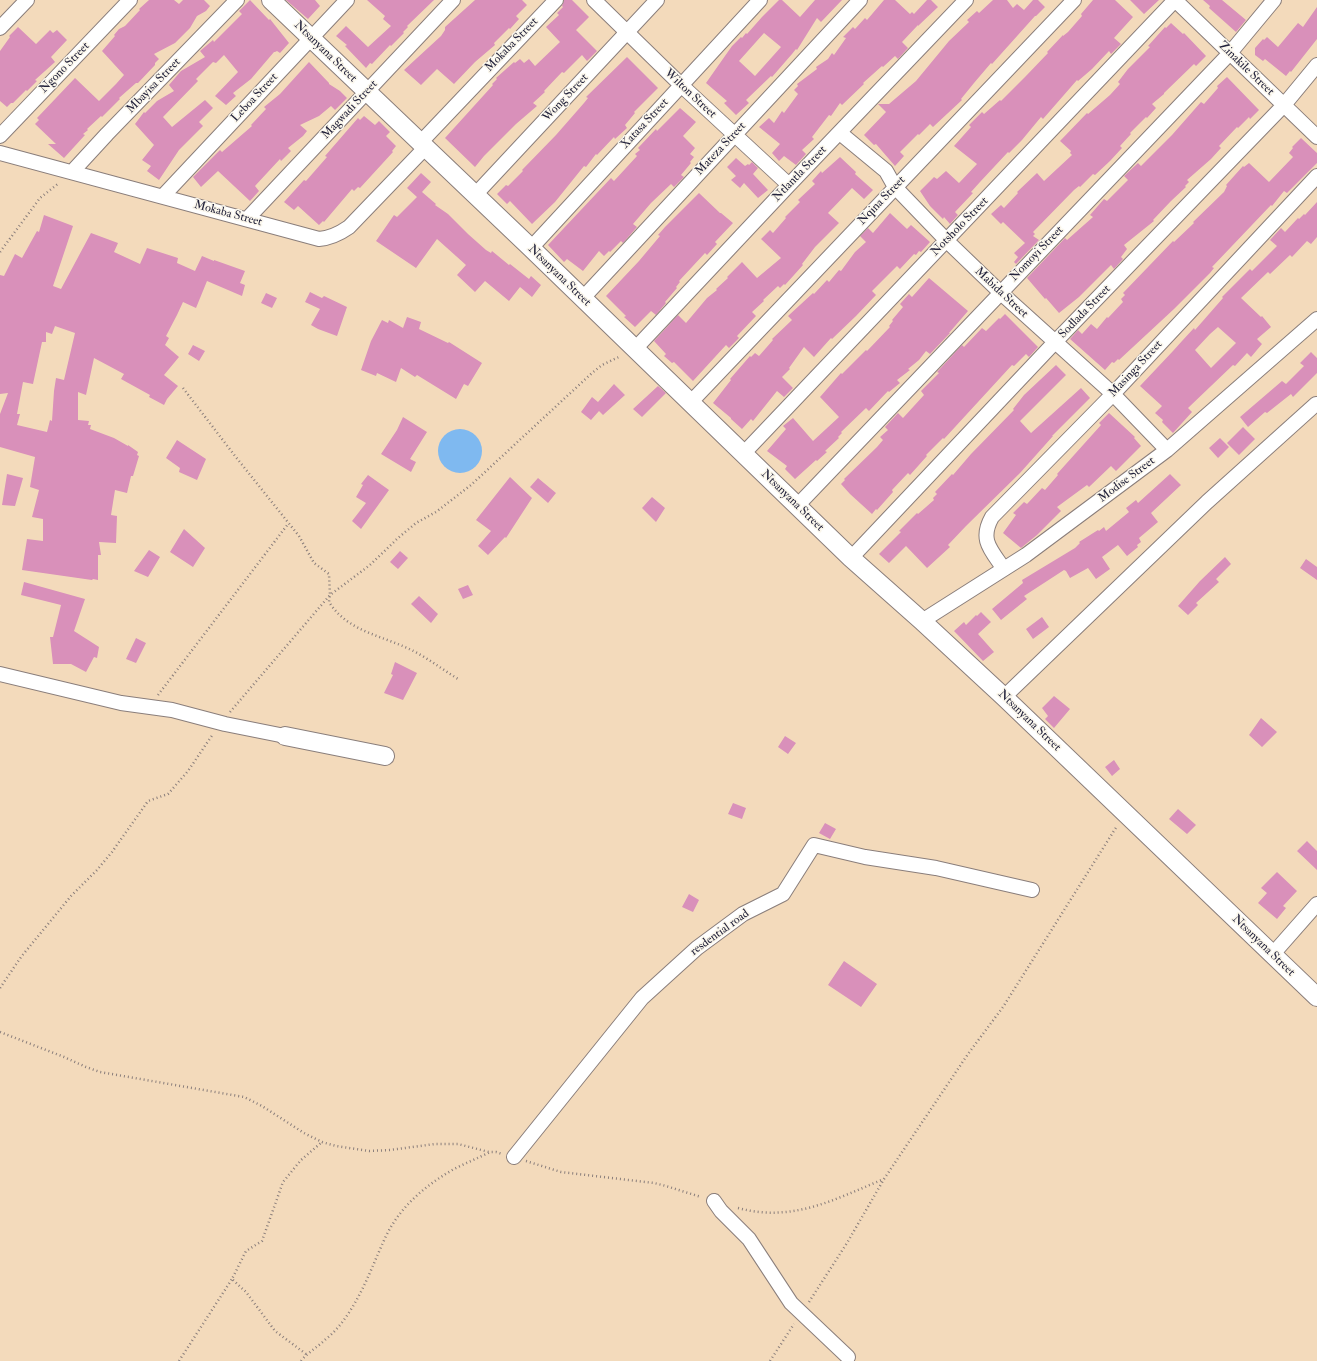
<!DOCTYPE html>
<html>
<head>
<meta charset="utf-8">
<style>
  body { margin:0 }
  canvas { display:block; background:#f3dabb }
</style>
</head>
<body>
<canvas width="1317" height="1361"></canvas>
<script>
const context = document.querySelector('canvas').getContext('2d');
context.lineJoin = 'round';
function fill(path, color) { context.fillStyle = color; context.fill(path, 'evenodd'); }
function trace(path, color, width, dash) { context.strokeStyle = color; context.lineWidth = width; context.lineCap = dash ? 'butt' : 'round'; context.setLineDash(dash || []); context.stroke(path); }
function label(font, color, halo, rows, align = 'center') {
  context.font = font + ' "IM FELL Double Pica",serif'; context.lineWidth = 3; context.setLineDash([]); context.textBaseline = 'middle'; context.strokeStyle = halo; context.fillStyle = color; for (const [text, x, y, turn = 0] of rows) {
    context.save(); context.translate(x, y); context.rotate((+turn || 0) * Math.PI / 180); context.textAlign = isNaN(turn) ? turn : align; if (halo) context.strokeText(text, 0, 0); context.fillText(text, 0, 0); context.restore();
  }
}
fill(new Path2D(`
  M438 451a22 22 0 1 1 44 0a22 22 0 1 1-44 0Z`), '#7fb9f0');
fill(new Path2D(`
  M149 0H174L179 4 183 0H204L210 6 206 11 197 16 190 28 175 43 154 54 159 59 155 63V65L138 83H136L119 98 120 99 102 117 101 116 87 129 88 130 83 134 85 135 64 158 48 144H56L35 124 39 120 37 118 75 78 99 101 116 84 124 75 102 51 115 36 114 35 119 29 125 26 140 10 139 9Z
  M250 0 269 20 270 19 289 43 280 53 277 51 275 52H274L251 79 233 93 236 96 226 105 215 96 238 72 224 55 216 63 213 62 196 79 198 81 163 117 172 127 205 100 213 108 199 122 203 126 179 150 159 180 147 171 151 166 142 160 154 145 135 124 144 112 145 113 157 101 174 91 169 85 181 71 205 57 200 51 213 40 214 42 242 14 239 11Z
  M286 0H315L320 6 308 19Z
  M367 0H434L407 26 408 27 403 32 404 33 391 46 390 45 372 64 370 63 366 68 345 46 347 45 336 36 346 26 368 47 391 26 383 19 385 16Z
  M475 0H522L527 5 516 16 519 19 510 29 509 28 494 43 495 45 475 62 454 84 437 69 421 85 404 70 441 36 445 30V27Z
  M564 0H572L589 17 576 30 597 51 587 61 582 55 564 73 562 72 544 91 545 92 533 103 537 106 516 124 484 156 475 167 445 138 493 85 492 84 497 79 496 78 514 62 515 63 520 59 524 63 529 59 535 66 560 42 546 27 559 15 557 13 563 7 562 6Z
  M779 0H782L800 17 815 0H842L821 22 817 18 797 50 796 49 792 54 772 77 771 76 746 100 749 103 736 115 724 103 727 101 706 83 732 46 741 37 742 38 746 33 747 34 762 17ZM764 33 781 47 755 76 739 61Z
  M884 0H895L910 14 912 12 914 14 927 0H931L938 7 918 26V25L902 42 908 48 898 59 895 56 883 67 882 66 863 83 864 84 842 105 840 103 831 116 829 115 812 137 814 139 802 150 806 154 796 165 784 156 779 161 772 153 780 144 759 127 769 118 774 123 782 111 784 113 798 94 794 90 798 86 797 84 817 69 816 67 828 59 832 53 834 55 846 38 843 37 853 27 855 29 865 18 867 20Z
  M993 0H1007L1013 8 1017 4 1024 10 1033 0H1038L1045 7 1036 16H1035L992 64 991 63 974 83 961 99 962 100 933 127 930 124 919 135 918 134 900 152 904 156 895 166 876 144 874 145 864 135 886 112 878 104H889L916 81 949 41 969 22 967 20 977 11 979 13Z
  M1093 0H1115L1133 17 1114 38 1121 44 1111 54 1109 51 1092 69 1078 81 1077 80 1043 119 1041 117 1022 140 1009 153 1008 152 980 182 971 192 973 193 955 212 958 215 950 224 944 217 943 219 930 206 920 191 934 177 937 179 946 171 959 183 977 164 954 146 971 127 969 125 982 112 984 114 1000 100 1001 101 1025 77 1048 53 1047 52 1063 35V36L1068 32 1082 16 1081 14Z
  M1130 0H1159L1144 14Z
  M1203 0H1222L1246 20 1236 32 1209 8 1210 6Z
  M1317 7V39L1291 72 1290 71 1286 76 1265 59 1263 61 1255 55V48L1263 39 1264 40 1267 37 1278 47 1298 23 1303 27Z
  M1171 23 1183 34 1184 33 1206 56 1196 66 1194 64 1164 93V94L1152 104 1156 108 1147 118 1146 117 1130 133 1131 134 1120 146 1122 148 1110 161 1095 175 1093 174 1080 187 1079 186 1074 190 1033 232 1035 234 1033 236 1039 240 1016 264 1014 262 1018 257 1014 253 1025 243 1003 222 1001 224 991 214 1001 205 1004 208 1018 193 1017 192 1037 173 1044 181 1072 155 1070 153 1071 151 1060 141 1087 113 1088 114 1110 95 1120 84 1118 82 1128 69 1150 47 1148 46 1165 27 1166 28Z
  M18 27 36 44 50 30 53 33 57 30 67 40 51 57 55 62 35 80 37 81 27 91 26 90 13 103H11L7 107 0 101V51L10 37 9 36Z
  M627 57 658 88 634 112 635 113 625 125 627 128 615 139 614 137 597 155 596 154 586 167 584 166 555 202 532 224 510 201 507 204 497 194 506 185 508 186 523 171 522 170 556 135 584 103 588 98 586 97Z
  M309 62 329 83V84L340 91 347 98 335 110 331 106 319 116 300 125 307 131 303 136 288 148 291 151 281 161 280 159 255 186 259 191 250 201 218 171 201 187 193 177 220 150 222 152 252 126 251 125 266 109 264 107 280 94Z
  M1227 77 1259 110 1250 119 1249 117 1238 128 1237 127 1219 146 1221 148 1211 159 1187 180 1189 182 1185 186 1186 187 1171 201 1153 220 1154 221 1124 245 1127 249 1121 257 1123 259 1114 269 1111 265 1079 297 1059 313 1046 298 1045 299 1027 278 1065 238 1067 240 1093 217 1090 215 1104 199 1107 201 1128 180 1124 176 1138 163 1141 166 1172 135 1201 102 1204 104 1218 88 1217 86Z
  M680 108 696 122 683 136 695 148 690 154 694 157 690 162 691 163 681 175 684 177 674 187 671 184 651 203 633 224 637 227 623 243 621 241 610 252 609 251 604 256 599 251 583 271 567 259 564 262 548 245 611 178 614 181 637 156 635 154 640 150 638 148 656 129 657 131Z
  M364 116 375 125 379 121 390 132 386 136 396 146 392 151 393 152 360 188 358 187 354 191 352 189 324 222 323 221 319 225 298 206 294 210 284 202 304 180 306 181 327 157 325 156 358 118 360 120Z
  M1301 138 1317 153V163L1287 193 1284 191 1272 206 1271 205 1212 267 1214 268 1210 273 1174 309 1119 360 1118 359 1114 363 1112 362 1105 370 1070 339 1078 330 1082 334 1091 324 1097 329 1107 317 1108 318 1123 302 1121 299 1125 295 1123 293 1173 241 1174 242 1194 223 1193 222 1224 192 1227 186 1226 185 1243 166 1244 167 1249 163 1269 182 1293 157 1289 153 1293 148 1292 147Z
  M840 157 856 172 855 174 873 190 864 199 852 188 828 213 839 223 815 247 802 264 803 265 785 285 784 284 780 288 778 286 763 300 764 301 752 312 756 316 737 336 739 338 729 348 726 345 693 381 674 362 672 363 664 356 666 354 654 341 678 315 686 323 707 298 717 290 716 289 728 278 727 277 742 262 757 278 781 258 761 239 770 230 773 233 786 218 785 217 800 202 798 200 815 184 812 181 821 171 822 173Z
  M736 158 745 166 748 164 749 165 752 162 758 168 753 174 768 190 758 198 744 183 740 188 731 180 736 176 727 167Z
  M421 173 431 182 422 192 436 204 435 205 448 214 468 234 486 250 491 253 492 251 509 265 510 264 529 279 531 276 541 285 532 297 520 287 509 301 485 281 475 292 457 275 466 265 437 239 416 268 376 241 394 215 397 217 417 197 407 188Z
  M699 193 720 213H721L733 223 715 242 717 244 707 255 705 253 679 281 680 282 676 287 677 288 665 302 666 303 656 315 651 311 635 327 624 317 626 316 606 296 639 261 660 236 658 235 665 227Z
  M1317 202V237L1311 244 1307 241 1292 257 1290 255 1270 274 1268 272 1241 298 1261 317 1262 316 1271 327 1257 339 1262 344 1251 357 1247 353 1235 366 1233 365 1188 408 1192 412 1173 433 1162 422 1163 420 1155 413 1162 406 1140 386 1173 351 1182 341 1194 328 1195 330 1223 298 1222 297 1250 269 1252 271 1277 246 1270 240 1281 228 1285 232 1298 218 1299 219 1304 214 1305 215ZM1218 327 1236 343 1211 368 1195 350 1210 334Z
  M890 213 907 229 911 225 930 242 921 252 919 251 916 255 914 254 900 269 897 266 872 291 876 295 856 316 832 339 831 338 814 357 804 347 789 368 790 369 782 377 793 388 784 397 777 391 753 421 751 419 742 429 731 419V418L713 403 731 380 730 379 750 356 751 357 755 353 759 356 773 340 772 339 792 320 788 316 813 293 814 294 827 280 829 282 839 270 841 271 855 252 866 242 860 236 868 228 873 233Z
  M44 215 73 226 53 286 61 289 91 233 118 243 114 252 140 264 147 248 178 258 177 263 195 271 202 256 214 261V260L245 271 240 283 245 285 242 296 207 281 196 308 183 302 177 315 166 336 169 338 165 345 179 357 164 375 178 386 167 399 164 405 149 397 150 395 121 379 124 374 94 358 86 395 78 392V420L89 421 88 425H91L90 429 114 438 128 446V445L138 452 137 455 139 456 133 476H131L127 493 115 490 111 515 117 516 116 543 99 542 101 555H98V580L93 579 92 580 22 570 27 539 43 541V519L32 517 39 490 30 487 35 457 0 447V414L8 393 0 394V275L4 276 15 254 22 258 37 231 39 232ZM55 326 75 333 64 380 56 378 54 391 52 421 50 420 47 432 17 425 20 414H17L23 382 33 384 42 342H46V332L52 334Z
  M929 278 968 311 949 333H950L930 354 926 351 919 360 908 369 910 370 897 380 900 383 889 392 888 391 869 411 866 408 841 432 842 433 838 437 839 438 825 451 827 452 817 461 816 460 795 479 785 469 787 466 767 451 786 429 783 426 793 418 813 441 839 417 820 397 841 373 842 374 866 350 867 351 890 327 889 326 893 321 892 320 903 307 900 304 909 294 912 297Z
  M310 292 322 298 324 296 347 307 337 336 318 329 311 325 320 309 305 302Z
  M266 293 277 298 272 308 261 303Z
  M1005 314 1038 347 1029 357 1026 354 1014 366 1012 365 944 439 943 438 926 455 927 456 910 475 908 473 892 490 893 492 877 510 876 509 872 514 850 494 841 484 845 480 844 479 877 447 883 440 880 437 888 430 885 427 898 413 903 418 924 395 921 391 939 373 937 372 962 345 964 347 982 328 986 331 999 318 1000 319Z
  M407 317 421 322 419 329 448 343 449 342 482 363 468 386 464 384 456 399 417 375 415 377 401 368 396 382 377 373 376 376 361 370 371 341 382 320 388 323 389 320 403 328Z
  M193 345 205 351 199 361 188 354Z
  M1311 352 1317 358V373L1293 397 1291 394 1267 413 1265 412 1248 427 1240 417 1282 381 1286 384 1304 366 1300 363Z
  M1056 365 1066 375 1020 421 1031 433 1081 388 1090 398 1052 436H1053L1020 473 966 526 948 545 950 547 927 568 906 546 889 563 879 554 901 532 899 531 917 513 918 514 934 500 933 498 937 494 935 492 952 474 953 475 971 454 1014 410 1013 409 1024 395Z
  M614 384 625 395 603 415 599 411 591 420 581 412 592 397 598 402Z
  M658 386 666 393 642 417 633 409Z
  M1109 413 1135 437 1134 438 1141 446 1116 471 1111 466 1089 487 1087 485 1057 507 1061 511 1037 535 1021 548 1003 533 1016 515 1013 513 1024 502 1027 504 1042 488 1045 490 1058 475 1057 474 1101 425 1099 423Z
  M403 417 427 432 410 459 416 462 411 472 381 454 397 430Z
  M1243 427 1255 439 1239 455 1227 443Z
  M1220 438 1229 447 1218 458 1209 448Z
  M177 440 206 459 197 480 179 472 180 468 166 458Z
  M7 474 23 478 15 506 2 505Z
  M1170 474 1181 485 1151 513 1158 522 1139 538 1141 542 1137 545 1138 547 1127 556 1118 545 1102 557 1110 569 1096 579 1088 568 1070 578 1066 571 1064 570 1024 596 1027 599 1001 620 992 609 1023 583 1022 580 1075 548 1080 543 1079 542 1098 530 1099 531 1104 527 1106 531 1129 512 1126 508 1136 500 1138 503Z
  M368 475 389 490 361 529 352 521 366 503 356 497 363 485 361 484Z
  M510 477 532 498 506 538 505 537 488 555 478 546 491 531 476 520Z
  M538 478 556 493 548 503 530 487Z
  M652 497 665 508 656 522 642 508Z
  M184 529 205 548 193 567 170 552Z
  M149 550 160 557 148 577 134 571Z
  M400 551 408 558 398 569 390 562Z
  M1225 557 1231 564 1216 579 1219 582 1196 603 1198 605 1188 615 1178 606 1200 581Z
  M1306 559 1317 567V580L1300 568Z
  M24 582 85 599 74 631 99 647 97 658 94 657 86 672 71 664H53L50 637H53L61 605 21 595Z
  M468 585 473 595 463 599 458 589Z
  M419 596 438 614 431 623 411 604Z
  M981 612 991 622 978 634 994 652 983 661 954 631 964 622 966 625 976 615 977 616Z
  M1042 617 1049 627 1033 639 1026 629Z
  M136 638 146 643 136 663 126 659Z
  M395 662 417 673 403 700 384 693 393 675 391 674Z
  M1054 696 1070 709 1054 728 1045 719 1048 716 1042 708Z
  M1261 718 1277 732 1262 747 1249 735Z
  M785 736 796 743 788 754 778 747Z
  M1114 760 1120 769 1112 776 1105 767Z
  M733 803 746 808 742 819 728 814Z
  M1178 809 1196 825 1187 834 1169 819Z
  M825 823 836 829 830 839 819 833Z
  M1307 841 1317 851V870L1297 851Z
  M1277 872 1297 891 1283 906 1286 908 1277 919 1258 903 1267 893 1261 888Z
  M689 894 699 900 693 912 682 907Z
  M844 961 877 984 861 1007 828 985Z`), '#d990ba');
const minor = new Path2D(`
  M594 0 681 85 789 185
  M1175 0 1317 137
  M0 28 27 0
  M840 133 886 171 895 187 947 241 1001 293 1113 394 1167 450
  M0 136 130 0
  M420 143 556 0
  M0 153 319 239C331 238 339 234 349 227L425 148
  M72 172 107 134 237 0
  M475 195 657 0
  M163 196 347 0
  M247 219 453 0
  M531 248 760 0
  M582 299 860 0
  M635 349 789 185 966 0
  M690 403 1074 0
  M743 454 1175 0
  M797 506 1230 53 1274 0
  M851 558 1055 342 1284 105 1317 65
  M1004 569C991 550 979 540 992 517L1113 394 1317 176
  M922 621 1026 555 1167 450 1317 319
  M0 674 121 703 172 710 225 724 285 736
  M1004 697 1207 502 1316 404
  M1272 955 1317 904
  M514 1157 642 998 697 948 743 914 783 894 814 845 865 857 936 868 1032 890
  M714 1201 721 1211 749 1239 791 1303 848 1357`);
const tertiary = new Path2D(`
  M271 0 531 248 851 558 922 621 1004 697 1317 997
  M285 736 385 756`);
trace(minor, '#8a7e7b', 16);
trace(tertiary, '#8a7e7b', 20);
trace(new Path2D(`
  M0 252 40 198 59 183
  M183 388 235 456 299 536 314 563 329 574 330 595 329 602C349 634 388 636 419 654 433 662 445 671 458 679
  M158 695 288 524
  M230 712 330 595 370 565 398 538 416 523 436 512 471 485 592 373 602 365 621 356
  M0 988 21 957 71 896 97 870 112 852 148 801 168 794 188 771 213 734
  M0 1032 64 1057 86 1067 100 1072 244 1097 262 1106 304 1133 322 1142 336 1146 369 1151 390 1150 435 1144H458L489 1152
  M526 1161 561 1172 654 1183 666 1186 701 1197
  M738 1208C793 1223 835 1199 884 1179
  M809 1302 847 1243 884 1179 968 1054 1003 1007 1117 826
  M306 1354 275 1331 246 1292 232 1279 246 1251 262 1241 283 1182 301 1160 322 1142
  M179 1361 232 1279
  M301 1361C308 1352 318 1347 326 1339 335 1332 342 1323 348 1314 365 1289 374 1261 387 1234 402 1205 426 1185 454 1169 466 1163 478 1158 490 1152H496L502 1154
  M770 1361 794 1324`), '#8a7e7b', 2.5, [1, 3]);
trace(minor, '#fff', 14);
trace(tertiary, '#fff', 18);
label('12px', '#22223b', '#fbf7ec', [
  ["Mokaba Street",512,45,-46],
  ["Ntsanyana Street",325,52,44],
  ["Ngono Street",65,68,-46],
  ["Zinakile Street",1246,69,44],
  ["Mbayisa Street",154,86,-46],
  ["Wilton Street",690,94,43],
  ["Leboa Street",255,98,-47],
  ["Wong Street",566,98,-47],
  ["Magwadi Street",350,110,-47],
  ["Xatasa Street",645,124,-47],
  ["Mateza Street",721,149,-47],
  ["Ntlantla Street",800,174,-46],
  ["Nqina Street",882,201,-46],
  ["Mokaba Street",228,214,15],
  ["Notsholo Street",960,227,-46],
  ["Nomoyi Street",1037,254,-46],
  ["Ntsanyana Street",559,276,44],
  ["Mabida Street",1001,293,43],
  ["Sodlada Street",1085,312,-46],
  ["Masinga Street",1136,369,-47],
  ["Modise Street",1127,480,-37],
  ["Ntsanyana Street",792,501,44],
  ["Ntsanyana Street",1029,721,44],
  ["resdential road",720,933,-36],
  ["Ntsanyana Street",1263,946,44]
]);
</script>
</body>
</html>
